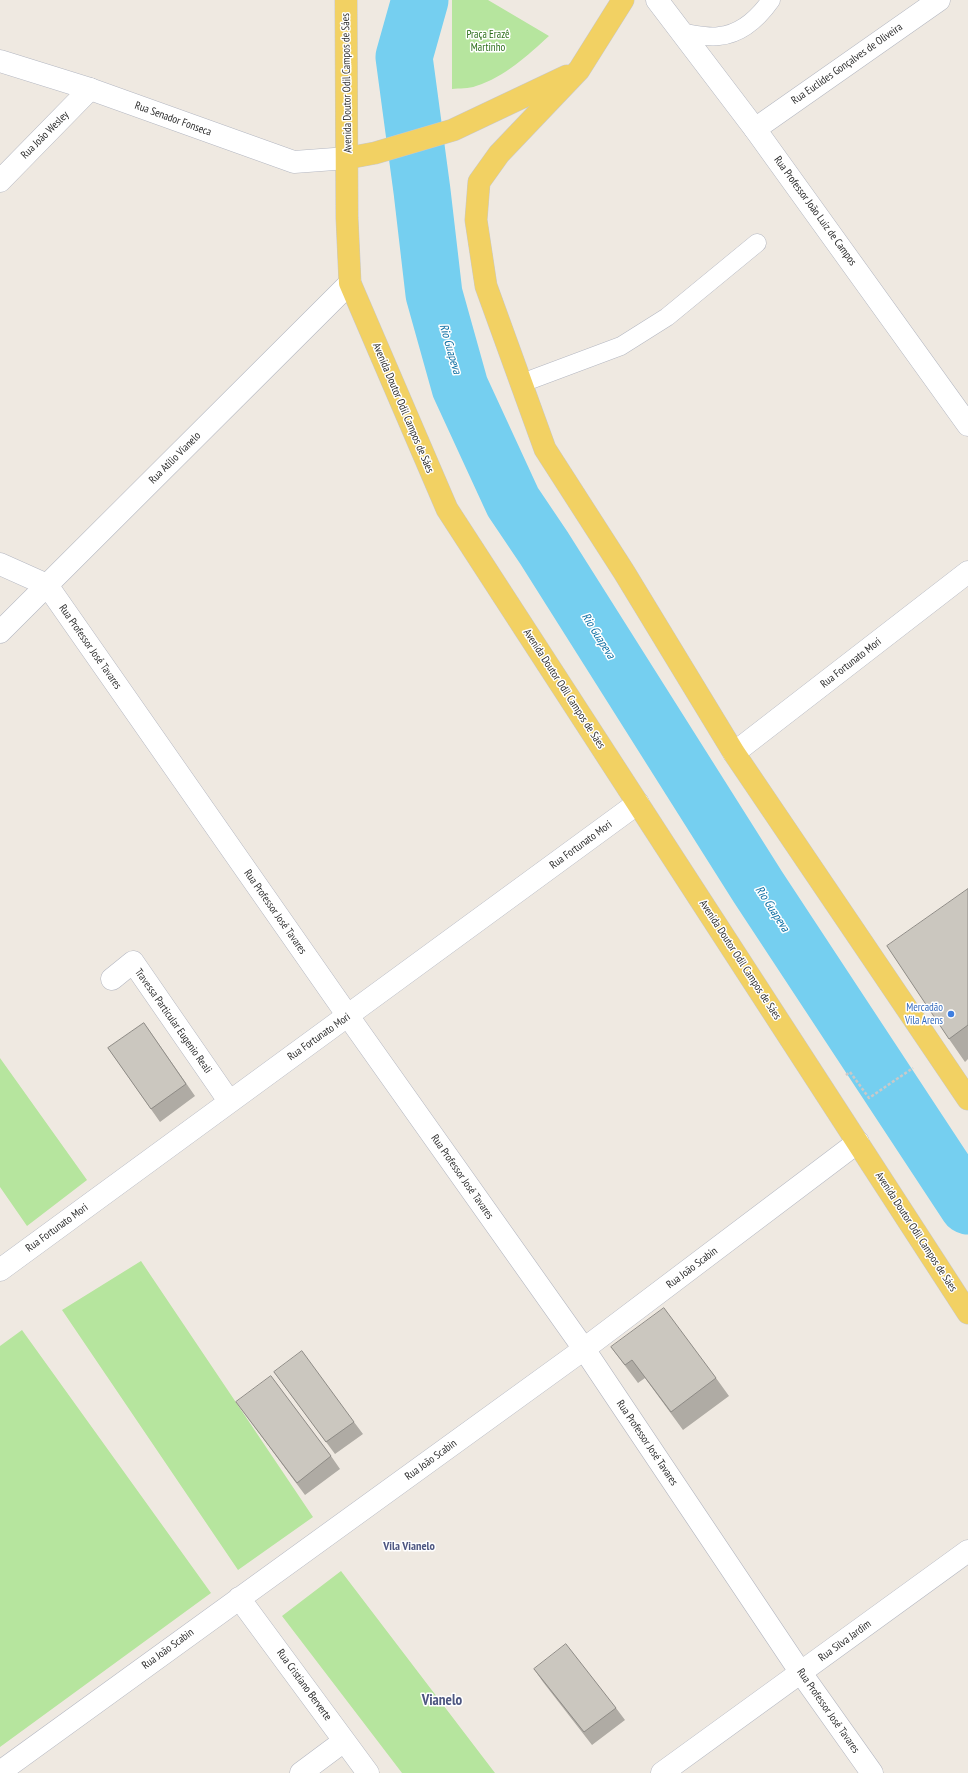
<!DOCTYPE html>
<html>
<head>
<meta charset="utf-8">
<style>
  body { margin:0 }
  canvas { display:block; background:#efe9e1 }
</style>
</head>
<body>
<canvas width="968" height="1773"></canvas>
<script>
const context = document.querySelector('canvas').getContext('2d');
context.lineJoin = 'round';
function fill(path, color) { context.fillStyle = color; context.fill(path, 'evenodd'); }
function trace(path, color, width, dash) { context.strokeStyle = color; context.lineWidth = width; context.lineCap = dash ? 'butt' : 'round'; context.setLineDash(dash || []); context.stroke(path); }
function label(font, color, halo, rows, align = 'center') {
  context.font = font + ' "PT Sans Narrow",sans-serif'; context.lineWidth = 3; context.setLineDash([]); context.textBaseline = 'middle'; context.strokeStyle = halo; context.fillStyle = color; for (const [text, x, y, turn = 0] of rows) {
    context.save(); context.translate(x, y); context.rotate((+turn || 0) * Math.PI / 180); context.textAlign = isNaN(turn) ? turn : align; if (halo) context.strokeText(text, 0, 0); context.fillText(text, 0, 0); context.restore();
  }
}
fill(new Path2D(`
  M452 0H488L549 36C528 55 505 77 476 86 469 89 459 88 452 89Z
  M0 1058 87 1180 27 1226 0 1187Z
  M141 1261 313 1517 238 1570 62 1310Z
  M22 1330 211 1593 0 1747V1346Z
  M341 1571 495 1773H402L282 1616Z`), '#b6e59e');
trace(new Path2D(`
  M420 0 404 57 422 191 434 294 460 387 513 502 544 548 758 887 968 1206`), '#75cff0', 57);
const service = new Path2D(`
  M682 33C694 34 708 38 719 36 741 34 759 17 771 0
  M522 383 621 346 667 317 757 243`);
const minor = new Path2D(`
  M755 129 939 0
  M0 181 90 89
  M0 564 47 585
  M734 753 968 572
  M112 979 133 962 229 1101
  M0 1270 638 803
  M239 1598 368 1773
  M0 1772 584 1349 858 1142
  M301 1773 344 1741`);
const tertiary = new Path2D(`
  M657 0 755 129 968 425
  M47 585 348 1016 584 1349 801 1673 872 1773
  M0 632 350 283
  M662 1773 968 1551`);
const secondary = new Path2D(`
  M0 61 90 89 294 162 348 158`);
const primary = new Path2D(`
  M346 0 347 218 350 283 447 509 968 1313
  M623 0 579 70 499 154 479 182 476 220 486 286 545 449 624 572 734 753 968 1099
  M348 158 375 153 453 130 567 76`);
trace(service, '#b4b7c1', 19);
trace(minor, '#b4b7c1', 23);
trace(tertiary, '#b4b7c1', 23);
trace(secondary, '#b4b7c1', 23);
trace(primary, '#c9c9c9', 23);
trace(new Path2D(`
  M846 1075 850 1072 869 1098 913 1068`), '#c9c9c9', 2.5, [3, 2]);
trace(service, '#fff', 18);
trace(minor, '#fff', 22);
trace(tertiary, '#fff', 22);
trace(secondary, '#fff', 22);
trace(primary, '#f2d163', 22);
fill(new Path2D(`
  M968 889V1059L965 1062 949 1039Z
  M144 1023 195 1096 160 1122 108 1048Z
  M611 1347 716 1378 729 1396 683 1430 645 1378 638 1383Z
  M274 1372 354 1422 363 1434 335 1454Z
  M236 1402 331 1456 340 1469 305 1495Z
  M534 1669 616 1708 625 1720 592 1745 543 1682Z`), '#afaba4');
const building = new Path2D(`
  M968 889V1025L949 1039 887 946Z
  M144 1023 186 1084 151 1109 108 1048Z
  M664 1308 716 1378 671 1412 632 1360 625 1365 611 1347Z
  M302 1351 354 1422 326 1442 274 1372Z
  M271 1376 331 1456 297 1483 236 1402Z
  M566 1644 616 1708 584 1732 534 1669Z`);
fill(building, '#cbc7bf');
trace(building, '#8e8b86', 1);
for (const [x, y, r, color] of [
  [951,1014,4,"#3f7fe0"]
]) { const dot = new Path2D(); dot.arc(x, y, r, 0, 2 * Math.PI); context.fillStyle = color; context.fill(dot); trace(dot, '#fff', 1.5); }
label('11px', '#2c6e1b', '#fff', [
  ["Praça Erazê",488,35],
  ["Martinho",488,48]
]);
label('11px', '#2e2e2e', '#fff', [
  ["Rua Euclides Gonçalves de Oliveira",847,64,-35],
  ["Avenida Doutor Odil Campos de Sáes",347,83,-91],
  ["Rua Senador Fonseca",173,119,20],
  ["Rua João Wesley",45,135,-45],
  ["Rua Professor João Luiz de Campos",815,211,54],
  ["Avenida Doutor Odil Campos de Sáes",403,408,67],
  ["Rua Atílio Vianelo",175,458,-45],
  ["Rua Professor José Tavares",90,647,55],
  ["Rua Fortunato Mori",851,663,-38],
  ["Avenida Doutor Odil Campos de Sáes",564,689,57],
  ["Rua Fortunato Mori",581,845,-36],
  ["Rua Professor José Tavares",275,912,55],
  ["Avenida Doutor Odil Campos de Sáes",740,960,57],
  ["Travessa Particular Eugenio Reali",173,1021,55],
  ["Rua Fortunato Mori",319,1037,-35],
  ["Rua Professor José Tavares",462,1177,55],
  ["Rua Fortunato Mori",57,1228,-36],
  ["Avenida Doutor Odil Campos de Sáes",916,1232,57],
  ["Rua João Scabin",692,1268,-37],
  ["Rua Professor José Tavares",647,1443,56],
  ["Rua João Scabin",431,1460,-36],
  ["Rua Silva Jardim",845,1641,-36],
  ["Rua João Scabin",168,1649,-36],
  ["Rua Cristiano Berverte",304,1685,54],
  ["Rua Professor José Tavares",828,1711,55]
]);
label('11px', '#366cbe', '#fff', [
  ["Mercadão",943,1008],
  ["Vila Arens",943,1021]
], 'right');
label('italic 12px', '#0d6fa3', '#fff', [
  ["Rio Guapeva",450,349,74],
  ["Rio Guapeva",598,636,58],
  ["Rio Guapeva",772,909,57]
]);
label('bold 12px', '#4d5680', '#fff', [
  ["Vila Vianelo",409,1547]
]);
label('bold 15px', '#4d5680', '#fff', [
  ["Vianelo",442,1701]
]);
</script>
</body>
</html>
